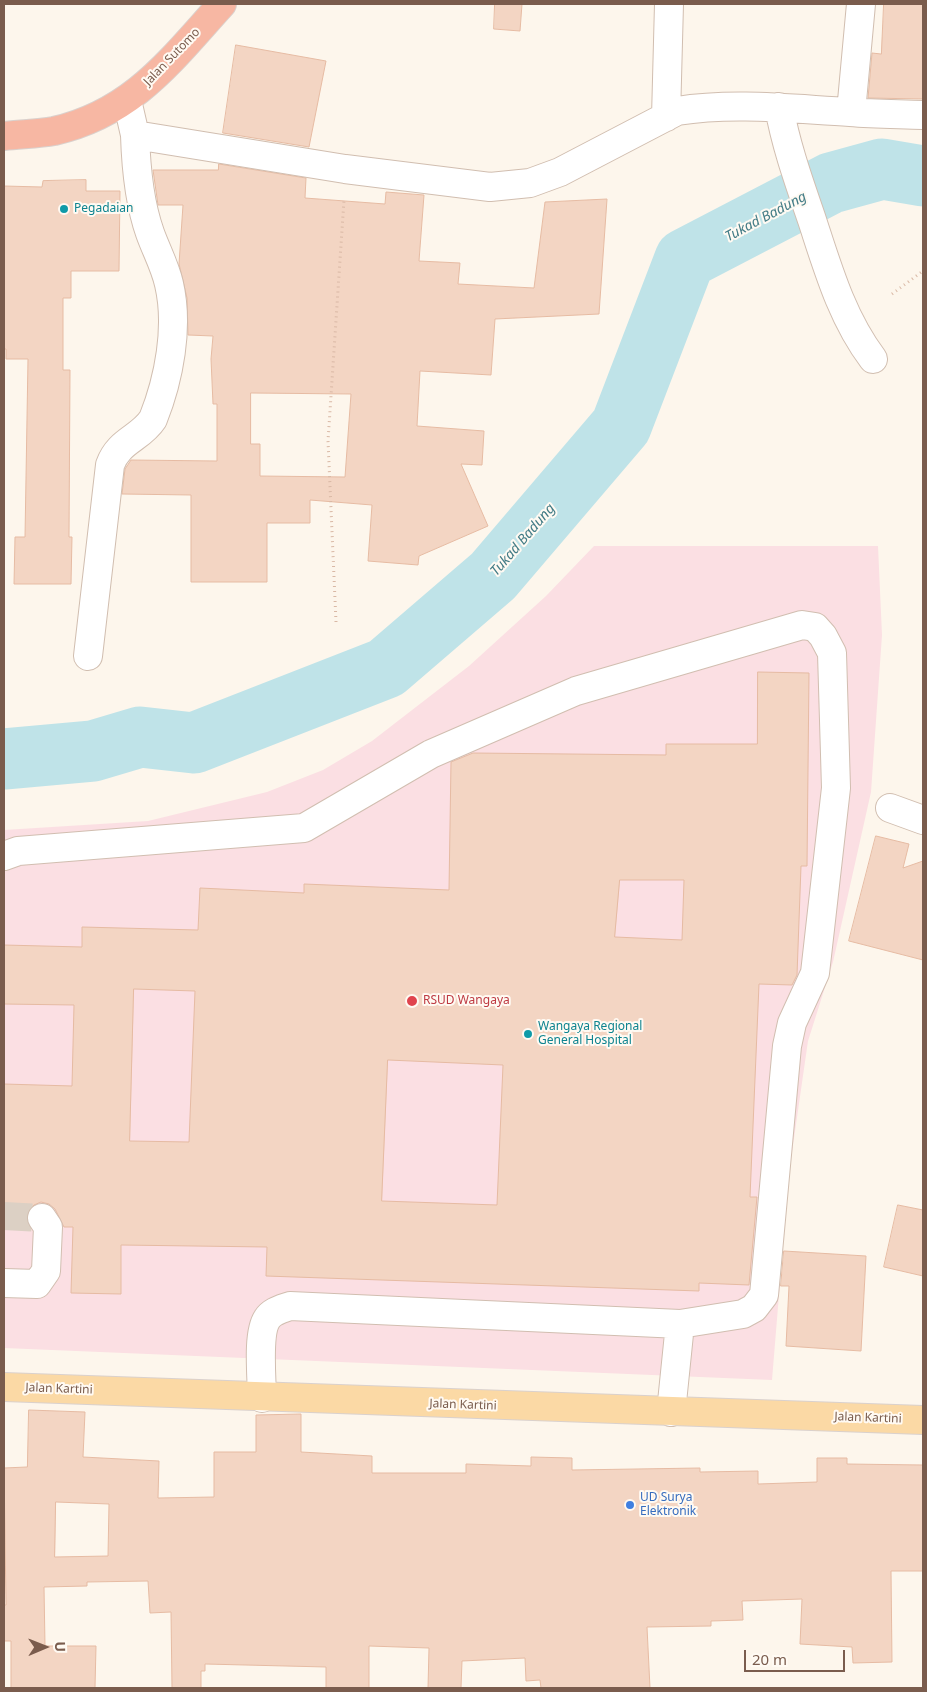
<!DOCTYPE html>
<html>
<head>
<meta charset="utf-8">
<style>
  body { margin:0 }
  #map { position:relative; width:927px; height:1692px; overflow:hidden; background:#fdf6ec; font-family:"Noto Sans",sans-serif }
  canvas { display:block }
  .frame { position:absolute; inset:0; border:5px solid #7a5c4d; pointer-events:none }
  .north { position:absolute; left:20px; top:1622px; width:50px; height:50px; -webkit-text-stroke:4px #fffaf3; paint-order:stroke; rotate:89deg; font-size:14px; font-weight:700; line-height:20px; text-align:center; color:#7a5c4d }
  .north::after { content:''; display:block; margin:auto; width:18px; height:22px; background:#7a5c4d; clip-path:polygon(50% 0,100% 100%,50% 72%,0 100%) }
  .scale { position:absolute; left:744px; top:1650px; width:101px; height:22px; box-sizing:border-box; border:2px solid #7a5c4d; border-top:0; padding-left:6px; font-size:15px; line-height:18px; white-space:nowrap; color:#7a5c4d; -webkit-text-stroke:4px #fffaf3; paint-order:stroke }
</style>
</head>
<body>
<div id="map">
<canvas width="927" height="1692"></canvas>
<div class="frame"></div>
<div class="north">U</div>
<div class="scale">20 m</div>
</div>
<script>
const context = document.querySelector('canvas').getContext('2d');
context.lineJoin = 'round';
function fill(path, color) { context.fillStyle = color; context.fill(path, 'evenodd'); }
function trace(path, color, width, dash) { context.strokeStyle = color; context.lineWidth = width; context.lineCap = dash ? 'butt' : 'round'; context.setLineDash(dash || []); context.stroke(path); }
function label(font, color, halo, rows, align = 'center') {
  context.font = font + ' "Noto Sans",sans-serif'; context.lineWidth = 4; context.setLineDash([]); context.textBaseline = 'middle'; context.strokeStyle = halo; context.fillStyle = color; for (const [text, x, y, turn = 0] of rows) {
    context.save(); context.translate(x, y); context.rotate((+turn || 0) * Math.PI / 180); context.textAlign = isNaN(turn) ? turn : align; if (halo) context.strokeText(text, 0, 0); context.fillText(text, 0, 0); context.restore();
  }
}
fill(new Path2D(`
  M594 546H878L882 635 871 792 833 962 808 1041 789 1173 772 1380 4 1348V830L148 821 267 792 323 770 372 741 469 666 546 596Z`), '#fbdfe3');
trace(new Path2D(`
  M4 759 93 751 140 737 194 743 386 668 493 576 621 426 685 259 831 183 882 169 923 176`), '#bfe3e8', 61);
const building = new Path2D(`
  M495 4H522L520 31 494 29Z
  M884 4H923V99L868 98 872 53 881 54Z
  M236 45 326 61 309 147 223 133Z
  M219 164 306 178 305 198 385 204 386 192 424 195 419 261 460 263 458 284 534 288 545 202 607 199 599 314 495 319 491 375 420 371 417 426 484 431 482 465 461 464 488 526 419 556 418 565 368 561 372 505 310 500V523H267V582H191V495L122 494 125 469 131 460 217 461V404H213L211 359 213 336 188 335 187 298 179 264 183 205H158L153 170H218ZM251 393 351 394 345 477 260 476V444H251Z
  M86 180V191H120L119 271H71V298H63V370H70L69 537H72L71 584H14L15 537H25L28 359H6V349H4V186L42 187 43 181Z
  M758 672 809 673 807 866H801L797 975 792 985 759 984 750 1197H757L749 1285 699 1283V1291L266 1276 267 1247 121 1245V1294L71 1293 73 1227H64L55 1209 49 1204 41 1202 34 1205 28 1211 26 1219 30 1228H4V1084L72 1086 74 1005 4 1004V945L82 947V927L198 930 200 888 304 893V884L449 890 451 762 473 753 666 755V744H757ZM620 880H684L682 940 615 937ZM134 989 195 991 189 1142 130 1141ZM388 1060 503 1065 497 1205 382 1201Z
  M876 836 909 844 903 868 923 861V960L849 941Z
  M898 1205 923 1210V1276L884 1267Z
  M784 1251 866 1256 861 1351 786 1346 789 1286H781Z
  M29 1410 85 1412 83 1457 159 1461 158 1498 214 1497V1452H256V1415L301 1414V1452L372 1456V1473H466V1464L531 1466V1457L572 1458V1470L700 1468V1472L758 1471V1484L817 1482V1458H847V1464L923 1465V1571H891L892 1662 853 1663 852 1647 800 1644 802 1599 742 1601 743 1620 711 1621V1626L647 1627 650 1688H541L540 1680 526 1681 525 1658 462 1661 461 1688H428L429 1648 369 1646V1688H326V1667L205 1664V1671H201V1688H172L171 1612 150 1613 148 1581 87 1582V1586L44 1587 45 1646H96L95 1688H11V1641H4V1605H6L4 1468 27 1467ZM56 1502 109 1504 108 1556 55 1557Z`);
fill(building, '#f3d5c3');
trace(building, '#e6bba3', 1);
trace(new Path2D(`
  M4 1216 42 1218`), '#dcd0c4', 28, [28, 14]);
const minor = new Path2D(`
  M127 100 135 135 345 169 490 187 530 183 560 172 677 111C734 102 792 109 850 112 874 114 899 114 923 115
  M779 107C786 146 799 182 812 220 828 269 842 318 873 359
  M851 112 861 4
  M666 117 669 4
  M88 656 110 465C119 440 140 439 153 419 169 379 179 327 169 284 165 266 156 250 150 233 139 202 136 168 135 135
  M890 808 923 820
  M4 856 18 851 304 828 431 754 576 691 802 625 815 627 823 636 832 653 836 788 815 973 792 1023 787 1046 764 1295 754 1308 743 1314 680 1324
  M4 1283 37 1284 46 1271 48 1227 42 1218
  M262 1398C262 1379 257 1334 267 1319 272 1311 282 1309 290 1306L680 1324 671 1412`);
const major = new Path2D(`
  M4 1387 923 1420`);
const highway = new Path2D(`
  M4 136C20 134 38 134 54 131 133 113 171 60 222 4`);
trace(minor, '#d1beb0', 30);
trace(major, '#dad1cd', 30);
trace(highway, '#dad1cd', 30);
trace(new Path2D(`
  M892 294 923 271
  M336 622 328 441 344 200`), '#d9b8a5', 3, [1, 4]);
trace(minor, '#fff', 28);
trace(major, '#fbd9a5', 28);
trace(highway, '#f7b7a3', 28);
for (const [x, y, r, color] of [
  [64,209,5,"#0f9aa8"],
  [412,1001,6,"#e0444e"],
  [528,1034,5,"#0f9aa8"],
  [630,1505,5,"#3f7fe0"]
]) { const dot = new Path2D(); dot.arc(x, y, r, 0, 2 * Math.PI); context.fillStyle = color; context.fill(dot); trace(dot, '#fffaf3', 2); }
label('12px', '#7a5c4d', '#fffaf3', [
  ["Jalan Sutomo",172,57,-46],
  ["Jalan Kartini",59,1389,2],
  ["Jalan Kartini",463,1405,2],
  ["Jalan Kartini",868,1418,2]
]);
label('12px', '#0d838f', '#fffaf3', [
  ["Pegadaian",74,209],
  ["Wangaya Regional",538,1027],
  ["General Hospital",538,1041]
], 'left');
label('12px', '#be3a42', '#fffaf3', [
  ["RSUD Wangaya",423,1001]
], 'left');
label('12px', '#366cbe', '#fffaf3', [
  ["UD Surya",640,1498],
  ["Elektronik",640,1512]
], 'left');
label('italic 14px', '#437c86', '#fffaf3', [
  ["Tukad Badung",766,217,-28],
  ["Tukad Badung",523,540,-49]
]);
</script>
</body>
</html>
